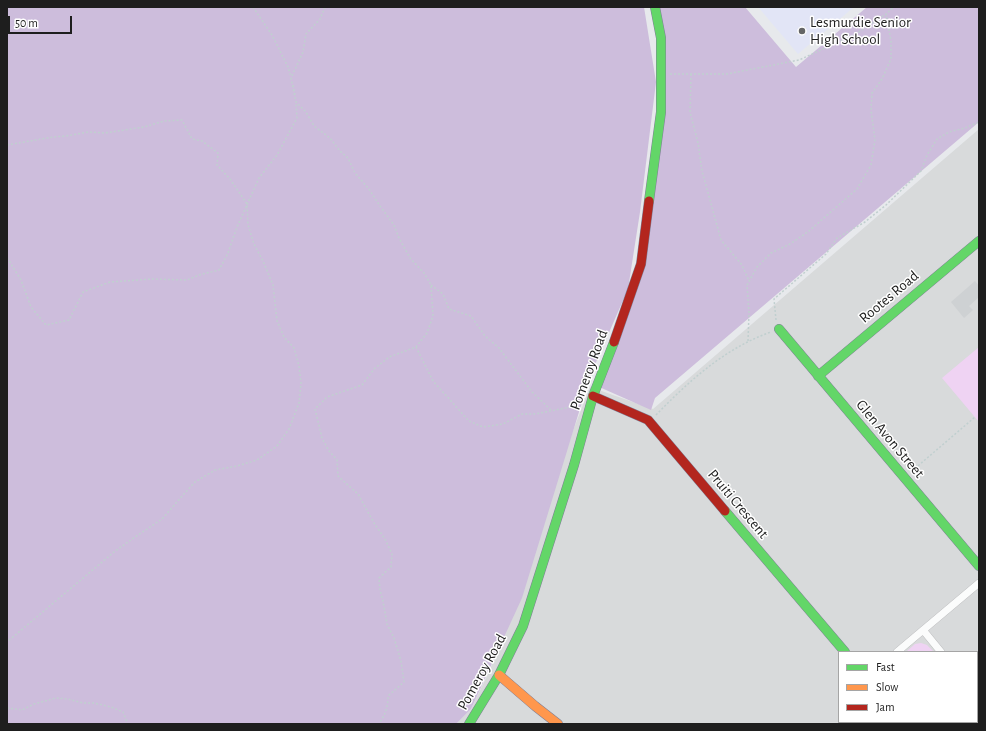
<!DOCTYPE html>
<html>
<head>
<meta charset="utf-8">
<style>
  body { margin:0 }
  #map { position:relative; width:986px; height:731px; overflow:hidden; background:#e7e9ec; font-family:"Alegreya Sans",sans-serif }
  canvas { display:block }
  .frame { position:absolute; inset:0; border:8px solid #1e1e1e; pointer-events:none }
  .legend { position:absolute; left:838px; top:651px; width:140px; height:72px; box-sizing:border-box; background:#fff; border:1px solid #a5a5a5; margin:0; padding:5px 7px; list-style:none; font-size:12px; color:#1e1e1e }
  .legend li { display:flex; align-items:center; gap:8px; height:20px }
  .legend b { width:20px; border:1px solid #a5a5a5 }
  .scale { position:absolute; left:8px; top:16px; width:64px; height:18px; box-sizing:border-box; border:2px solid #1e1e1e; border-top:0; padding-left:5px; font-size:12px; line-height:14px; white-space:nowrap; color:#1e1e1e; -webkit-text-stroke:3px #fff; paint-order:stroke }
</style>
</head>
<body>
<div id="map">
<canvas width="986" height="731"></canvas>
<div class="frame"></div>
<ul class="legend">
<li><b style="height:5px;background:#63d668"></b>Fast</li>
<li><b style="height:5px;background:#ff974d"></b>Slow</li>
<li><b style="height:5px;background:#b3261e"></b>Jam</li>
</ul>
<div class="scale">50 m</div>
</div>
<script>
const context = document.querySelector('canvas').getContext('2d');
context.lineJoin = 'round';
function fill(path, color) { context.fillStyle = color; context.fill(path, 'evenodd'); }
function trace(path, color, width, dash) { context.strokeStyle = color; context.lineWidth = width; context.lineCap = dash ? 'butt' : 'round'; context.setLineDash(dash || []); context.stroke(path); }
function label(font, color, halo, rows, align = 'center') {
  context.font = font + ' "Alegreya Sans",sans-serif'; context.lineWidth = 3; context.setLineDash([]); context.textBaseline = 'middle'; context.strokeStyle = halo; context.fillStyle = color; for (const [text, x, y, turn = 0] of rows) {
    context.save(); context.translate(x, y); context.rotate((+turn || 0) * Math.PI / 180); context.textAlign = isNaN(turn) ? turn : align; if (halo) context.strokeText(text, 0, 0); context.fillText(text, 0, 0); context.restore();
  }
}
fill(new Path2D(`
  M979 129V724H456L471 709 490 670 574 428 590 387 653 409ZM839 652H977V722H839Z`), '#d8dadb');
fill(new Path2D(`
  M758 7H854L798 54Z`), '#e2e5f6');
fill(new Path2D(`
  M7 7H644L656 82 640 212 628 289 590 376 522 598 471 709 456 724H7Z
  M655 7H745L796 67 867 7H979V122L655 398 651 410 597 386 641 264 661 112Z`), '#cdbddc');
fill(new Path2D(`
  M979 347V422L942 378Z
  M921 643 927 645 934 652H906L915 644Z
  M977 703 979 705V724H893L891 722H977Z`), '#efd3f3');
fill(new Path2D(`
  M975 281 979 286V297L969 306 973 310 964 318 951 302Z`), '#ced1d3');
const street = new Path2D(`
  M923 630 941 652
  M897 652 979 583
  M977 694 979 697`);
const fast = new Path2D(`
  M649 201 661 112V38L655 7
  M779 329 979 566
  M818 376 979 241
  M725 511 845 652
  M469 724 499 675 523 626 574 465 593 396 614 342`);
const slow = new Path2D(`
  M499 675 535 706 558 724`);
const jam = new Path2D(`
  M614 342 641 264 649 201
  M593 396 648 420 725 511`);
trace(street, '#bcbcbe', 8);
trace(fast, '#7f8097', 10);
trace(slow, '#7f8097', 10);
trace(jam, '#7f8097', 10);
trace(new Path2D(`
  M253 7 272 35 288 67 291 77
  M325 7 320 19 306 34 303 52 291 78 296 102 306 112 314 126 330 138 340 151 348 158 355 173 369 189 380 206 394 225 399 238 410 258 424 273 431 285 433 316 427 333 416 347 389 357 374 369 362 385 327 397 315 409 322 438 329 451 337 460 338 476 358 494 374 523 385 539 392 554 391 567 379 578 380 590 383 601 387 624 394 638 401 661 404 682 388 696C388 707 385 715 379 724
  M670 74H727L799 60 856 34 886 14
  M691 74 690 112 698 143 702 171 721 240 742 265 749 281
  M293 85 295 95
  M7 145 53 137 66 136 88 132 105 133 144 127 164 121 182 120 192 139 202 141 218 153 217 165 230 179 247 204 248 225 254 244 263 261 273 285 277 321 284 337 294 348 299 366 301 383 299 403 289 429 277 446 257 460 237 466 215 470 195 482 183 495 162 519 135 537 114 552 7 642
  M7 260 8 259 21 280 31 307 46 325 69 320 83 292 110 282 152 279 187 280 199 275 219 270 228 253 237 227 259 178 277 155 297 118 296 103
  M431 285 443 294 449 309 471 316 485 336 499 348 532 392 551 410
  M776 320 774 299 826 254 837 238 865 222 886 205 921 171 927 155 937 139 949 132 965 128 979 122
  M748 341 749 313 747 285 757 267 771 253 790 244 809 231 857 189 871 165 875 140 871 110 872 93 882 79 891 59V41L886 14 894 7
  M416 347 433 381 469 421 483 427 503 424 522 414H535L581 405
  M656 415C689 381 725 348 771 332
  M912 471 975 417
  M7 708 22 710 34 704 56 698 68 699 83 703H94L111 707 123 712 127 722 126 724`), '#c0cfcf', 1.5, [2, 2]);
trace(street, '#fbfcfc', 7);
trace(fast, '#63d668', 9);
trace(slow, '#ff974d', 9);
trace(jam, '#b3261e', 9);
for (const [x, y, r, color] of [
  [802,31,4,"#646566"]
]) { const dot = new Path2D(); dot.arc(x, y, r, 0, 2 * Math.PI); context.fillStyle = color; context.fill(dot); trace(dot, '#fff', 1.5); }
label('15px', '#1e1e1e', '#fff', [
  ["Lesmurdie Senior",810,22],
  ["High School",810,39]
], 'left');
label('15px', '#1e1e1e', '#fff', [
  ["Rootes Road",889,297,-40],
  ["Pomeroy Road",589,370,-70],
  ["Glen Avon Street",890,439,50],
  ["Pruiti Crescent",738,504,50],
  ["Pomeroy Road",482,672,-61]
]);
</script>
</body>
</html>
